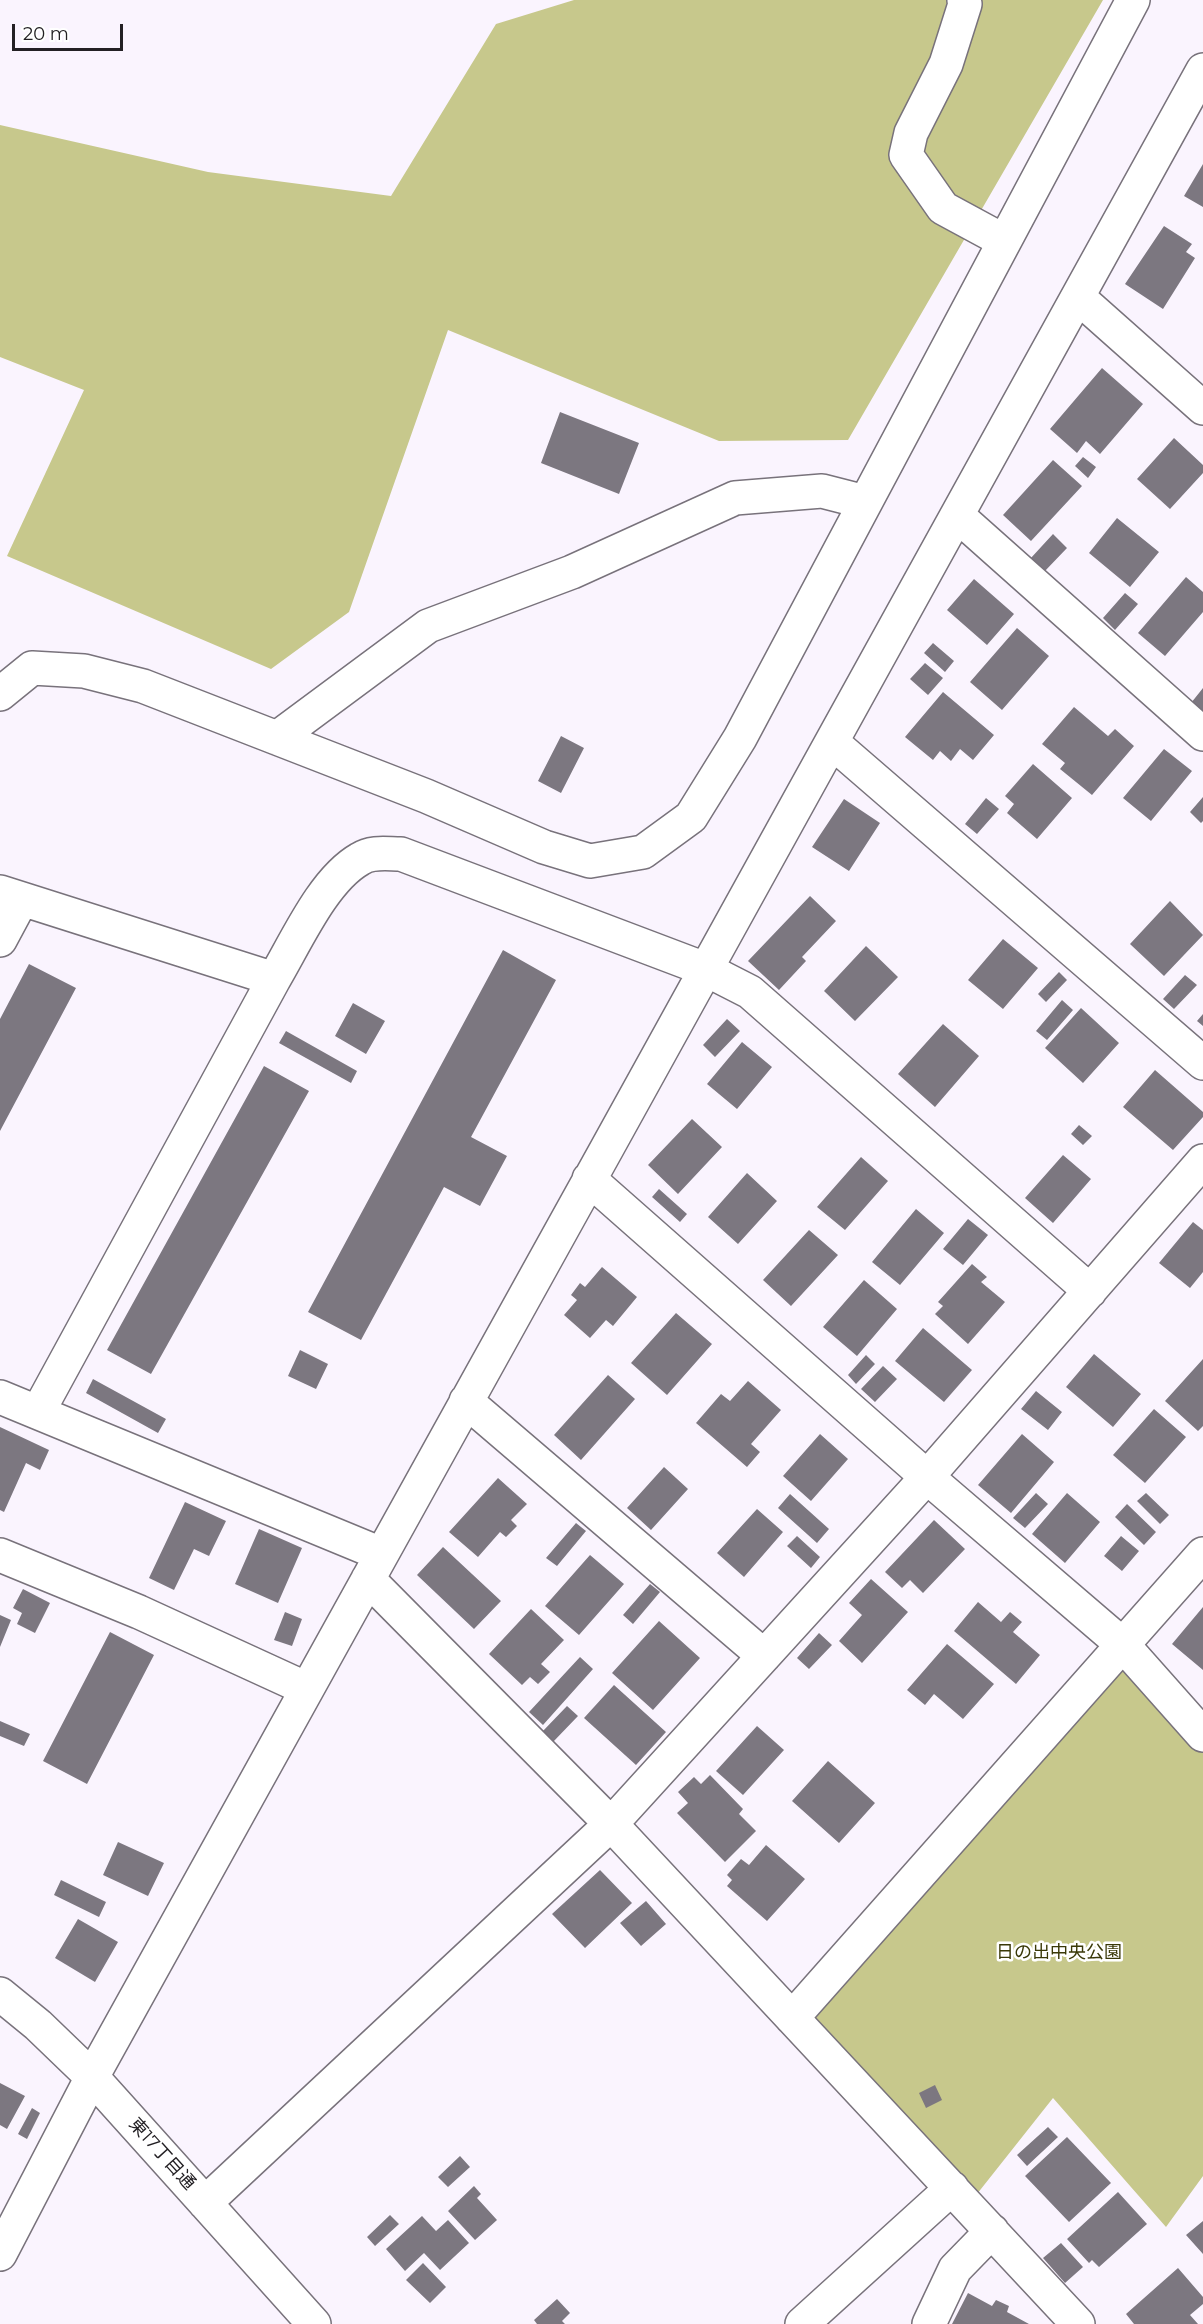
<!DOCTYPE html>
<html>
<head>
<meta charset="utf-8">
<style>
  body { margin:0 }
  #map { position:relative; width:1203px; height:2324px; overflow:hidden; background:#faf4fe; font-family:Montserrat,sans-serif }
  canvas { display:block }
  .scale { position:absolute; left:12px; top:24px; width:111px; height:27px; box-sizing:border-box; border:3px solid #232024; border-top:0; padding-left:8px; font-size:18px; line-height:21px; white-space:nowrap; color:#232024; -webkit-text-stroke:4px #fff; paint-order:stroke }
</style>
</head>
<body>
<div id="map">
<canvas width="1203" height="2324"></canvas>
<div class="scale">20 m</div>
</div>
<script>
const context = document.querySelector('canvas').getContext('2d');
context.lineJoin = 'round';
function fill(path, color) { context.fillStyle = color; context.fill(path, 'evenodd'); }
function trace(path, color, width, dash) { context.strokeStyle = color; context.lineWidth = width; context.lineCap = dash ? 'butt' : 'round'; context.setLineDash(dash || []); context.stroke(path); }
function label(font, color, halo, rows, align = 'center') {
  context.font = font + ' Montserrat,"Noto Sans JP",sans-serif'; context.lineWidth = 5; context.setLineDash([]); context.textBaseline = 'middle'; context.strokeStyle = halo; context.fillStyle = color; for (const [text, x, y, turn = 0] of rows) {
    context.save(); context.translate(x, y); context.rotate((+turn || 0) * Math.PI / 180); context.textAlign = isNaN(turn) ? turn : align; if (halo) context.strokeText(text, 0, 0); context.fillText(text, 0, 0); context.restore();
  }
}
fill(new Path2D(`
  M574 0H1103L848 440 719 441 448 330 349 612 271 669 7 556 84 390 0 357V125L208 172 391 196 496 24Z
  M1125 1660 1203 1748V2176L1166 2227 1053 2098 977 2194 809 2017Z`), '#c7c88c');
fill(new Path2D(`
  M1203 164V207L1184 196Z
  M1164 226 1192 244 1186 252 1195 258 1163 309 1125 284Z
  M1102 368 1143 404 1100 454 1086 441 1077 453 1050 429Z
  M560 412 639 443 619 494 541 463Z
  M1174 438 1203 465V473L1170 509 1137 479Z
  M1083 457 1096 467 1088 478 1075 466Z
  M1053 460 1082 486 1031 541 1003 515Z
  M1117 518 1159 552 1130 587 1089 553Z
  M1053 534 1067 548 1044 572 1030 559Z
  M1186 577 1203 592V612L1165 656 1138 633Z
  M974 579 1014 614 987 645 947 610Z
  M1125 593 1138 604 1115 630 1103 618Z
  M1017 628 1049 656 1002 710 970 682Z
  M933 643 954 661 945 672 924 653Z
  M925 663 943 678 928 695 910 679Z
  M1203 688V713L1191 703Z
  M943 692 994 735 973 760 960 749 951 761 940 751 933 760 905 737Z
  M1074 707 1108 736 1115 729 1134 746 1092 795 1060 769 1065 763 1042 744Z
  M561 736 584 748 561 793 538 781Z
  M1164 749 1192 771 1151 821 1123 798Z
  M1033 764 1072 798 1037 839 1007 813 1014 804 1005 796Z
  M1203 797V821L1201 823 1190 812Z
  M986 798 999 809 977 834 965 824Z
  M844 799 880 823 849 871 812 847Z
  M810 896 836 921 802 957 806 961 779 990 748 961Z
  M1170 901 1203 935 1164 976 1130 944Z
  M1003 939 1038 968 1003 1009 968 980Z
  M866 946 898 977 855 1021 824 991Z
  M503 950 556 980 471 1137 507 1156 480 1206 444 1187 361 1340 308 1312Z
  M29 964 76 988 0 1131V1019Z
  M1059 972 1067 980 1046 1002 1038 994Z
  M1185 975 1197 985 1174 1009 1163 999Z
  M1062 1000 1073 1010 1047 1040 1036 1031Z
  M353 1003 385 1021 366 1054 335 1036Z
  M1081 1008 1119 1043 1083 1083 1045 1048Z
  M1203 1014V1026L1197 1021Z
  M727 1019 740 1031 715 1057 703 1045Z
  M943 1024 979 1056 935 1107 898 1074Z
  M286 1031 357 1071 351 1083 279 1043Z
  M742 1042 772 1067 737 1109 707 1084Z
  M264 1066 309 1091 151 1374 107 1350Z
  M1155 1070 1203 1112V1117L1173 1150 1123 1107Z
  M692 1119 722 1147 678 1194 648 1165Z
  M1079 1125 1092 1136 1083 1145 1071 1134Z
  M1063 1155 1091 1179 1053 1223 1025 1198Z
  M861 1157 888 1181 845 1230 817 1207Z
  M747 1173 777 1201 738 1244 708 1217Z
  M659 1189 687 1214 680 1222 652 1197Z
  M916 1209 944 1233 900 1285 872 1262Z
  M968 1219 988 1235 963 1265 943 1249Z
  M1193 1222 1203 1230V1272L1190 1288 1159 1263Z
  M809 1230 838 1255 791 1306 763 1280Z
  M972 1264 987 1277 981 1282 1005 1302 968 1344 935 1314 943 1306 938 1302Z
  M602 1267 637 1297 613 1326 606 1320 590 1338 564 1315 577 1300 571 1295 580 1283 585 1287Z
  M864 1280 897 1309 857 1356 823 1327Z
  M676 1313 712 1344 667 1395 631 1363Z
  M923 1328 972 1370 944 1402 895 1361Z
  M300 1350 328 1364 316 1389 288 1376Z
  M1094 1354 1141 1394 1113 1427 1066 1387Z
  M866 1355 875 1364 856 1384 848 1375Z
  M1203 1359V1426L1198 1431 1165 1401Z
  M883 1366 897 1379 875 1402 861 1389Z
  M608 1375 635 1399 581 1460 554 1435Z
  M93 1379 166 1419 158 1433 86 1393Z
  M748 1381 781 1410 751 1444 760 1452 747 1467 696 1423 721 1394 730 1401Z
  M1036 1391 1062 1412 1048 1430 1021 1409Z
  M1154 1409 1186 1437 1145 1483 1113 1455Z
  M0 1427 49 1450 40 1470 26 1463 4 1512 0 1510Z
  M820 1434 848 1459 811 1501 783 1476Z
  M1022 1434 1054 1462 1011 1513 978 1485Z
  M664 1467 688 1489 651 1530 627 1508Z
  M498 1478 527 1504 511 1520 517 1526 506 1537 500 1532 478 1557 449 1532Z
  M1036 1493 1048 1504 1025 1528 1013 1518Z
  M1067 1493 1100 1522 1065 1563 1032 1534Z
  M1146 1493 1169 1515 1160 1524 1137 1501Z
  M790 1494 829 1529 817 1543 778 1508Z
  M185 1502 226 1521 209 1556 194 1549 174 1590 149 1578Z
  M1127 1504 1156 1532 1144 1545 1115 1517Z
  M757 1509 783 1532 744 1577 717 1553Z
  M934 1520 965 1549 923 1593 910 1580 902 1588 885 1572Z
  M576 1523 586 1531 557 1566 546 1558Z
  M259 1529 302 1548 278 1603 235 1584Z
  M797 1536 820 1557 811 1568 787 1546Z
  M1121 1536 1139 1551 1122 1571 1104 1556Z
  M443 1547 501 1601 474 1629 417 1575Z
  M590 1555 624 1584 579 1635 545 1606Z
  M871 1579 908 1612 862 1663 839 1641 862 1615 849 1603Z
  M650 1584 660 1592 633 1624 623 1615Z
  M23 1589 50 1603 35 1633 17 1624 22 1613 13 1608Z
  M978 1602 1001 1622 1010 1612 1022 1622 1013 1632 1040 1655 1016 1684 954 1631Z
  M1203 1607V1670L1172 1644Z
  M531 1609 564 1640 541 1664 550 1672 538 1684 530 1677 522 1685 489 1654Z
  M285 1612 302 1619 292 1646 274 1640Z
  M0 1615 11 1620 0 1647Z
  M659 1621 700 1658 653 1710 612 1673Z
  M110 1632 154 1655 87 1784 43 1761Z
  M819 1633 832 1645 809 1669 797 1658Z
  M947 1644 994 1684 963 1719 934 1694 925 1705 907 1690Z
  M580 1657 593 1669 543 1725 529 1712Z
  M614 1685 666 1732 636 1765 584 1718Z
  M567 1706 578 1716 553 1742 542 1732Z
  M0 1721 30 1734 24 1746 0 1736Z
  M757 1726 784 1750 743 1795 716 1771Z
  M828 1761 875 1803 839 1843 792 1801Z
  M710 1775 743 1809 739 1814 756 1831 725 1862 677 1813 688 1803 678 1792 694 1777 701 1784Z
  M118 1842 164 1863 148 1896 103 1875Z
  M766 1845 805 1879 767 1921 727 1886 732 1880 727 1875 741 1859 749 1865Z
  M600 1870 632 1903 585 1948 552 1914Z
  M61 1880 106 1902 99 1917 54 1895Z
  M646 1901 666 1924 641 1946 620 1923Z
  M78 1919 118 1942 95 1982 55 1958Z
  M0 2083 25 2096 7 2129 0 2125Z
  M935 2085 942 2100 926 2108 919 2093Z
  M32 2108 40 2113 27 2139 18 2134Z
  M1048 2127 1058 2137 1027 2166 1017 2155Z
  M1067 2137 1111 2183 1069 2222 1025 2176Z
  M460 2156 470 2167 448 2187 438 2177Z
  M474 2186 481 2194 477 2198 497 2220 475 2240 448 2211Z
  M1118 2192 1147 2224 1099 2267 1092 2260 1089 2263 1067 2239Z
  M390 2215 399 2224 375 2246 367 2237Z
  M422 2216 436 2231 448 2220 469 2243 440 2270 424 2253 405 2271 386 2249Z
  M1203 2221V2254L1186 2235Z
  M1061 2243 1083 2267 1065 2283 1043 2258Z
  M423 2263 446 2287 430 2303 406 2280Z
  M1178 2268 1203 2297V2304L1190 2315 1198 2324H1134L1126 2314Z
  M968 2293 992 2306 996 2300 1009 2306 1007 2312 1029 2324H952Z
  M557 2299 570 2313 562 2321 565 2324H537L534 2320Z`), '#7c7780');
const minor = new Path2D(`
  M964 0 965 4 946 64 911 133 906 155 943 208 1004 241
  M1078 297 1203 408
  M958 516 1203 734
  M0 694 32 668 84 671 143 686 426 796 544 847 590 861 643 852 691 817 740 738 1133 0
  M277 738 428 626 572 572 735 498 822 491 865 502
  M833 743 1203 1063
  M0 892 274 979C296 942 323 880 360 859 372 851 387 854 401 854L705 969 750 992 1090 1291
  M0 940 22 899
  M589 1179 927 1477 1123 1645 1203 1735
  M0 1397 381 1554
  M466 1401 764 1656
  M38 1412 274 979
  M0 1555 139 1612 307 1689
  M368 1579 611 1824 1078 2324
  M0 1994 38 2025 92 2077 314 2324
  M792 2018 1203 1554
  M205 2203 611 1824 927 1477 1203 1161
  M0 2254 92 2077C462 1408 835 740 1203 70
  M802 2324 952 2188
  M929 2324 955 2269 992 2231`);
trace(minor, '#78727b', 36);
trace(minor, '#fff', 33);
label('18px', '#3a3908', '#fff', [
  ["日の出中央公園",1059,1953]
]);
label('18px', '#232024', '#fff', [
  ["東17丁目通",162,2154,48]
]);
</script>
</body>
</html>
